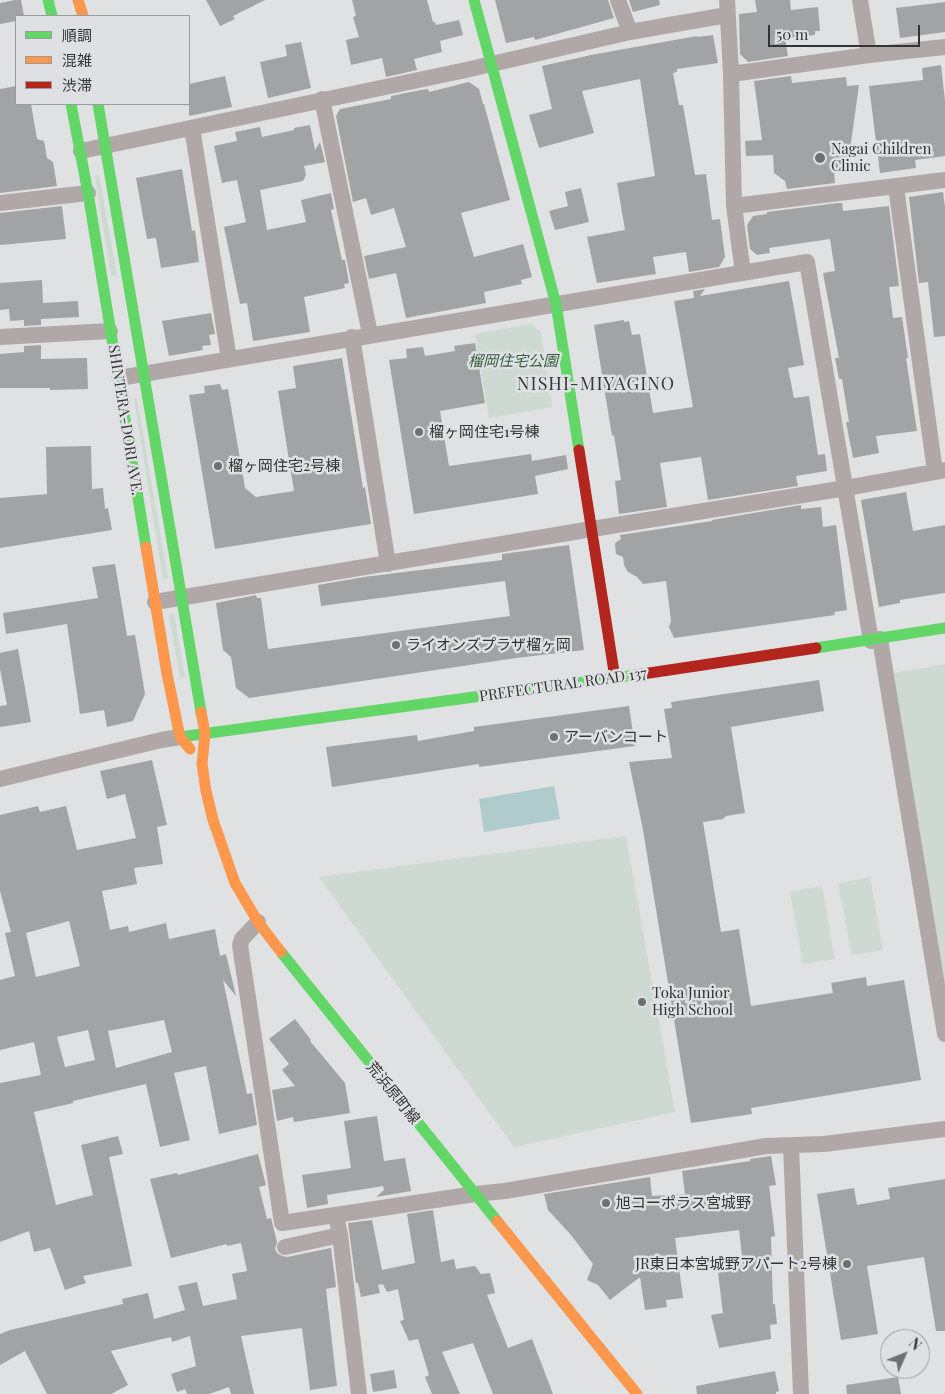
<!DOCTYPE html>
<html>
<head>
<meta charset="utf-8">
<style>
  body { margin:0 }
  #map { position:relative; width:945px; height:1394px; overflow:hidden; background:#e0e1e2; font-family:"Playfair Display","Noto Sans JP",serif }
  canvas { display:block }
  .legend { position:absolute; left:15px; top:15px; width:175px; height:90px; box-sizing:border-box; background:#dfe0e3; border:1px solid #9a9b9d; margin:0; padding:6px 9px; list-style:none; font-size:15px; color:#323334 }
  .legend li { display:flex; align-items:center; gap:10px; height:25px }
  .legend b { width:25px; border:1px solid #9a9b9d }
  .north { position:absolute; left:880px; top:1329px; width:50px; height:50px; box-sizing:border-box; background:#dfe0e3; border:1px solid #9a9b9d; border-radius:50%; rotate:46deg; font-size:14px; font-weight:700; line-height:20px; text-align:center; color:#323334 }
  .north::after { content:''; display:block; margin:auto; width:18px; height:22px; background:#6f7071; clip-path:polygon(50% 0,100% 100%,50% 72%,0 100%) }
  .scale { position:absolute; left:768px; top:25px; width:152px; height:22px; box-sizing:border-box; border:2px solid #323334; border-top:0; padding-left:6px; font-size:15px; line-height:18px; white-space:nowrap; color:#323334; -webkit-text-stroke:4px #dfe0e3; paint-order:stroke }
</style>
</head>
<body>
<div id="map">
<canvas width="945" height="1394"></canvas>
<ul class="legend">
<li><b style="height:6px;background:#63d668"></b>順調</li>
<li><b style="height:6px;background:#ff974d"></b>混雑</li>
<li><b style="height:6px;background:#b3261e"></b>渋滞</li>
</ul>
<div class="north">N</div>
<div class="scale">50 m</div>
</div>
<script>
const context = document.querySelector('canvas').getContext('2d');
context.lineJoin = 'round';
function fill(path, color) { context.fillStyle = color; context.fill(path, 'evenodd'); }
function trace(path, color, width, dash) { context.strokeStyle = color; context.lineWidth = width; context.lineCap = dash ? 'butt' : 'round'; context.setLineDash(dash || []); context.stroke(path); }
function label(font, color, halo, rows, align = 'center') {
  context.font = font + ' "Playfair Display","Noto Sans JP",serif'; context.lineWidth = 5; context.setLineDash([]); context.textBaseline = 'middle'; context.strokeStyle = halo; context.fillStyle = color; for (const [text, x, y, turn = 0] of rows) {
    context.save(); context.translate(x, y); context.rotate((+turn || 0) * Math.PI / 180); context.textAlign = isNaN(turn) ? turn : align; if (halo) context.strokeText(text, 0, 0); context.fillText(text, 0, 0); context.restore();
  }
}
fill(new Path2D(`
  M97 175H99L117 275 111 276 95 176Z
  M530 324 541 332 552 407 489 418 475 334Z
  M135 398 137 399 168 578 165 579H163L134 399Z
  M170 614H174L185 677 180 678 169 616Z
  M945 664V991L894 673Z
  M626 836 675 1112 514 1147 319 877Z
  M870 877 883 950 852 955 838 883Z
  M822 886 835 959 803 964 790 892Z`), '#ced9d2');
fill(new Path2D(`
  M554 786 560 819 484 832 479 799Z`), '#afcbcc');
fill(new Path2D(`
  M15 0H21L24 16H16V21L0 24V3Z
  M206 0H265L233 16 235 19 220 26Z
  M352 0H427L433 22H435L436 25 459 20 463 35 440 41 442 52 414 59 417 70 386 77 382 58 351 65 346 40 359 37 353 17 356 16Z
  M495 0H608L614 18 535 40 534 37 506 43Z
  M629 0H659L660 5 633 12Z
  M755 0H790L791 10 818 7 820 31H815V35L785 38 788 56 748 62 740 54 739 14 757 12Z
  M945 2V32L900 38 896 8Z
  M713 35 718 63 677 69V72L673 73 679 105H683L695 175 706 174 712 220 720 219 725 257 719 267 689 272 686 252 653 257 656 274 597 283 587 237 625 230 617 183 655 176 640 79 582 91 594 133 539 148 529 115 552 109 542 66 591 55 697 36V37Z
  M301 42 311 88 268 98 260 62 287 56 285 45Z
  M941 65 945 101V156L915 160 916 168 880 173 869 86 923 80 922 68Z
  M225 76 232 107 189 116V84Z
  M791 76 792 83 846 77 847 86 859 85 848 164 834 170 835 183 787 189 785 181 774 173 773 155 746 156 745 141 762 140 754 81Z
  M469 82 479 89 483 104H484L510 200 461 213 474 257 523 244 532 277 521 280 522 284 484 292 486 303 406 318 396 273 369 279 364 256 406 247 394 208 371 215 366 198 353 202 336 116 340 109 391 99V96L421 90 428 89 429 92Z
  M16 86V104H31L37 139 44 141 47 158 53 162 57 186 0 193V89Z
  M310 125 315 150 320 142 325 162 304 166 306 175 303 181 260 190 267 230 306 222 301 200 331 193 334 209 331 210 342 260H345L349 283 344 284 345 288 304 297 310 332 253 341 247 303 240 304 224 227 246 222 237 180 222 183 214 146 237 141 235 132 260 127 262 137 294 130V128Z
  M182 169 192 231 195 230 199 262 161 268 156 238 147 239 136 178Z
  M581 188 589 222 555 230 549 211 568 206 565 192Z
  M943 192 945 207V336L934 337 928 282 919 283 909 197Z
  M838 203H842L843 211 889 206 899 286 889 287 893 318 902 317 908 358H906L917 431 876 436 879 453 853 458 846 422H849L842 379H839L835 358H839L823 273 835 271 830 239 769 248 770 253 757 255 750 249 747 225 753 216 767 214V212Z
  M62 206 66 239 0 245V213Z
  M42 280 43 303 78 301 79 317 41 319V325L24 326V320L10 321 9 309 0 310V283Z
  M789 281 804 365 788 368 794 398 809 396 818 455 825 454 827 471 796 476 798 486 708 500 701 457 660 463 667 507 619 514 615 481 621 480 614 435 612 436 594 325 624 320V322L629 321 632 335 640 334 653 413 693 407 674 301 694 298 693 291 705 289 700 296Z
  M211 313 215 334 209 335 211 345 202 346 203 350 169 356 162 321Z
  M475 343 485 403 440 411 449 466 531 454 532 461 566 455 568 469 535 476 538 494 414 514 389 360 407 358 406 349 423 347 425 356 455 351 454 346Z
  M41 345V359L87 358 88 389 50 390V388H0V354L24 352V346Z
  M342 358 363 488 365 487 371 524 215 549 189 395 205 393 204 386 220 384 222 390 228 389 245 488 256 497 294 491 278 391 296 388 293 366Z
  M91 446 92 489 103 488 105 509 108 508 112 530 0 548V498L47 494 46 447Z
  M906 492 913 531 945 525V593L900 600V603L879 607 861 500Z
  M801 505V509L821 507 823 527 836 525 847 610 834 612 835 615 674 638 669 627 671 621 666 581 643 584 637 577 628 572 624 565 623 557 616 554 615 543 621 539 620 535 712 521V520Z
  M569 545 584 650 516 658 249 698 236 688 231 657 223 650 216 603 256 595 257 598H261L268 649 510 616 505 581 321 606 318 585 364 577 502 560V554Z
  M115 564 127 636 135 635 145 694 133 721 107 727 104 710 80 714 67 624 6 634 3 613 98 598 92 567Z
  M18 649 31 722 0 727V706L7 705 0 669V653Z
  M819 680 824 711 731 727 745 813 726 816 723 819 703 822 721 932 739 929 751 1006 833 993 831 983 866 977 867 986 904 980 921 1080 751 1108 752 1114 691 1123 643 830 629 762 672 758 664 709 672 708 671 702Z
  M629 706 635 746 479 767V764L332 787 326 747 417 735 418 741 474 731V727Z
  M152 760 167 825 157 827 163 864 134 868 137 884 102 891 110 930 128 926 129 932 166 923 169 939 215 929 220 956 226 954 236 996 223 980 247 1094 252 1093 257 1125 219 1134 206 1066 174 1073 190 1140 160 1147 146 1084 73 1101V1103L34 1112 56 1205 93 1195 81 1145 118 1136 123 1154 109 1157 132 1266 83 1276 86 1283 65 1290 50 1248 34 1252 29 1231 0 1242V1083L41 1075 34 1042 0 1050V980L15 976 5 933 11 932 0 891V815L38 806 40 812 66 806 77 850 136 838 125 794 107 799 100 771ZM69 921 80 966 36 977 26 933ZM164 1020 172 1052 116 1068 108 1031ZM88 1030 95 1060 65 1067 57 1037Z
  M295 1019 311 1040 310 1041 345 1083 350 1113 294 1122 293 1117 277 1121 272 1090 295 1086 282 1070 289 1064 269 1039Z
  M377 1116 384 1161 405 1158 411 1191 376 1197 384 1190 383 1186 327 1195 328 1204 307 1208 302 1175 351 1168 344 1121Z
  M258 1154 266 1185 259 1187 267 1219 271 1218 277 1242 275 1249 277 1253 282 1256 287 1257 331 1248 336 1287 326 1289 337 1386 310 1390 302 1328 241 1336 254 1394H231L229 1387 209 1394H187L185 1389 177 1392 171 1374 196 1366 190 1336 172 1342 171 1337 111 1351 128 1385 111 1394H47L25 1351 0 1365V1334L10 1330 123 1304 122 1299 148 1293 154 1319 185 1310 178 1286 197 1282 203 1306 237 1299 232 1274 247 1271 241 1243 227 1246V1244L171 1258 150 1179 177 1173 178 1175Z
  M771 1156 776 1185 769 1186 775 1236 771 1237 773 1304H775L777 1324 770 1325 771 1339 719 1348 711 1315 723 1313 718 1273 743 1265 739 1230 675 1238 683 1298 666 1300 667 1307 645 1310 640 1277 610 1300 598 1285 587 1280 593 1264 571 1235 548 1210 544 1194 650 1177 652 1196 685 1194 682 1171 750 1161V1159Z
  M945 1179V1331H936L924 1257 867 1266 878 1334 841 1340 817 1194 854 1188 857 1205 890 1199 888 1188Z
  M433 1210 441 1262 454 1259 456 1269 475 1266 481 1274 490 1273 495 1293 487 1295 508 1348 532 1339 553 1394H493L473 1343 442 1352 460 1394H432L425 1377 429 1375 418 1339 409 1341 400 1321 404 1320 398 1289 387 1292 383 1284 378 1285 380 1293 361 1297 358 1283H356L348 1223 372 1220 382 1270 415 1263 407 1214Z
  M394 1370 397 1388 373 1392 370 1374Z
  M775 1371 779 1391 776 1392V1394H697L696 1386Z
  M898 1377 901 1394H847L846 1385Z`), '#a2a3a4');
trace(new Path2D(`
  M618 0 630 32
  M727 0 731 74 734 206 743 273
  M860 0 869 55
  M731 74 869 55 945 47
  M322 99 370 334
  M192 128 229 359
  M81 151 466 70 630 32 727 15
  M896 187 935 472
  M0 203 88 193
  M734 206 945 180
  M0 337 110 331
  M352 337 388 564
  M119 378 807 262 871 641
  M155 602 592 529 846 488 945 470
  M880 639 945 1034
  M0 779 161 740 180 737
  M258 922 242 939 240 945 282 1223 475 1194 505 1191 766 1146 824 1144 945 1129
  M791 1146 801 1394
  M336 1215 340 1235 359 1394
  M285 1247 340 1235`), '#afa8a6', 16);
trace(new Path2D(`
  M48 0 52 16
  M474 0 556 304 579 450
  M71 104 88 193 146 547
  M98 104 201 712
  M816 648 945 628
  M180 737 636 675
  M281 952 497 1221`), '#63d668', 11);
trace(new Path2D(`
  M78 0 83 16
  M146 547 167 674 180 737 190 749
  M201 712 205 733 202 764 206 791 213 820 235 883 258 922 281 952
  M497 1221 637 1394`), '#ff974d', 11);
trace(new Path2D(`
  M579 450 615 678
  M636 675 816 648`), '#b3261e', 11);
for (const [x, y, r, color] of [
  [820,158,6,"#6f7071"],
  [419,432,5,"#6f7071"],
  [218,466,5,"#6f7071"],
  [396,645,5,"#6f7071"],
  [554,737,5,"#6f7071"],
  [642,1002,5,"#6f7071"],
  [606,1203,5,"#6f7071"],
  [847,1264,5,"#6f7071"]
]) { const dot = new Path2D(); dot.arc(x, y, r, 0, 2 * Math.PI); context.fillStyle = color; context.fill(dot); trace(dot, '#dfe0e3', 2); }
label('15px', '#323334', '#dfe0e3', [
  ["Nagai Children",831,149],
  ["Clinic",831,166],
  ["榴ヶ岡住宅1号棟",429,432],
  ["榴ヶ岡住宅2号棟",228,466],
  ["ライオンズプラザ榴ヶ岡",406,645],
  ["アーバンコート",564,737],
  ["Toka Junior",652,993],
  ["High School",652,1010],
  ["旭コーポラス宮城野",616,1203],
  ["JR東日本宮城野アパート2号棟",837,1264,"right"]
], 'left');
label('italic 15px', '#346040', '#dfe0e3', [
  ["榴岡住宅公園",513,361]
]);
label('15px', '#323334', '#dfe0e3', [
  ["SHINTERA-DORI AVE.",125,420,81],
  ["PREFECTURAL ROAD 137",563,685,-8],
  ["荒浜原町線",393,1093,51]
]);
context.letterSpacing = '1px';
label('18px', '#37383a', '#dfe0e3', [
  ["NISHI-MIYAGINO",596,384]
]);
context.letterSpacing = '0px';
</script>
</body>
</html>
